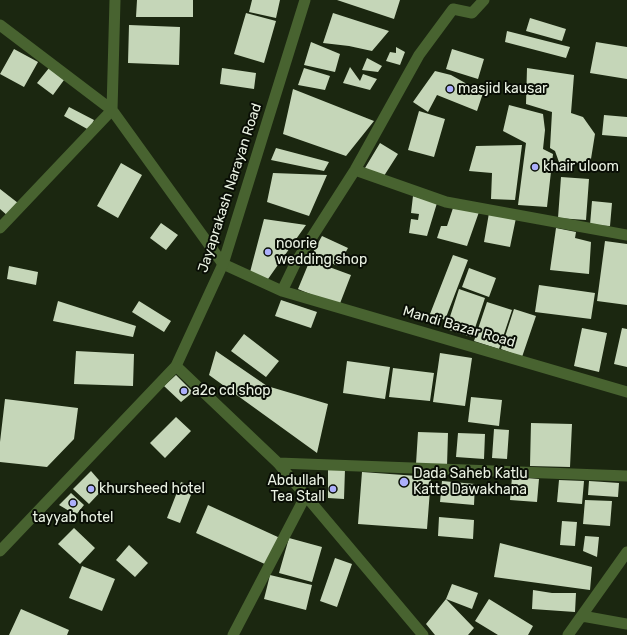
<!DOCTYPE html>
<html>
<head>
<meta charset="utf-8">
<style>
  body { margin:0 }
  canvas { display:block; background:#1b2710 }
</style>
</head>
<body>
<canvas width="627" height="635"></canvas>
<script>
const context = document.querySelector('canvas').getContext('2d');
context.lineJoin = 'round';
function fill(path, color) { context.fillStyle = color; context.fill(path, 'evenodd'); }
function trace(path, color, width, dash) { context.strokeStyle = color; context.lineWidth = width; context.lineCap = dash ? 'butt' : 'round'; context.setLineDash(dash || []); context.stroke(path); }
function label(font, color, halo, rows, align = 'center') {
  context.font = font + ' Rubik,sans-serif'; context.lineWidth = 4; context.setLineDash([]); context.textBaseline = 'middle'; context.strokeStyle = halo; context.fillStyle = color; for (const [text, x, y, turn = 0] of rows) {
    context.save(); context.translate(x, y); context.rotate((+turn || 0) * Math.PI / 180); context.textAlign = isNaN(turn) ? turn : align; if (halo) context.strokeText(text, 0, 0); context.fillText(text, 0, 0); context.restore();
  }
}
fill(new Path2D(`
  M137 0H193V17H136Z
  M252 0H280L276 18 249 12Z
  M337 0H400L394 19Z
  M246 13 276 21 264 63 234 54Z
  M333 13 389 31 372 51 349 46 323 43Z
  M530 18 566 29 562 41 526 31Z
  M129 25 180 27 179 65 128 63Z
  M507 31 570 47 566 58 505 42Z
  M311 42 340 54 335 72 304 65Z
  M596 42 627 47V79L590 73Z
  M396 47 405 52 400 65 386 61 390 52 396 53Z
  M14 49 38 62 24 87 0 74Z
  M452 49 484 59 478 79 446 69Z
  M367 58 382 66 378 72 362 70Z
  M350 67 360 81 363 74 377 79 370 90 343 83Z
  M49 68 64 80 53 95 37 83Z
  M222 68 256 73 254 89 220 84Z
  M304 68 330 76 325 90 298 85Z
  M527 68 574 75 571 113 583 117 595 134 590 165 571 162 560 165 555 151 550 148 552 112 526 104Z
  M435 71 451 75 467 84 484 90 477 111 437 95 428 112 413 102Z
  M293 89 374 121 346 156 283 134Z
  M509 105 543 114 545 130 543 149 553 154 547 207 518 205 526 143 503 131Z
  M69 107 94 120 89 130 64 116Z
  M419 111 445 119 434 157 408 150Z
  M604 115 627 117V137L602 135Z
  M380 143 398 154 382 179 365 168Z
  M522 145 515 200 491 199 492 173 469 171 476 146Z
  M276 148 329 162 324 171 271 160Z
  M121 163 142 175 118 218 97 206Z
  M273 173 327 175 309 216 267 202Z
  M561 177 589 179 586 220 558 218Z
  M0 189 18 203 8 216 0 209Z
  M413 196 437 203 427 236 409 233 411 219 418 220 419 214 411 213Z
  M592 201 612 203 610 226 590 225Z
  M453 208 479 212 467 246 437 238 441 226H447Z
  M489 213 516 218 510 247 484 242Z
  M264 219 306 225 268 279 249 276Z
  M161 223 178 235 166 250 150 238Z
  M556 228 576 232 575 238 591 242 589 274 550 270Z
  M322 236 348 248 338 266 312 254Z
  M605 241 627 244V305L597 301Z
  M453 255 468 260 445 320 430 314Z
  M310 260 351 275 339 306 298 289Z
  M9 266 38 272 36 285 7 279Z
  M469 268 496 278 489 297 462 287Z
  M539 285 595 293 591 319 535 312Z
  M459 289 485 298 472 337 446 329Z
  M281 300 317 312 311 328 275 316Z
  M58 301 136 326 133 337 53 321Z
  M139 301 171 321 164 332 132 312Z
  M487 302 512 310 499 349 474 341Z
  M514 309 536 316 522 357 501 349Z
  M582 328 607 333 599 372 574 366Z
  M622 328 627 329V367L614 364Z
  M244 334 279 361 266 377 231 351Z
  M76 351 134 354 133 386 74 384Z
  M216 351 267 386 328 404 317 453 209 375Z
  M440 353 472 358 465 406 433 402Z
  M347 361 390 367 385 399 343 393Z
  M393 368 434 373 430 401 389 397Z
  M176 375 193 392 181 402 164 386Z
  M471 397 502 400 499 426 468 422Z
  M5 399 78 408 74 439 47 467 0 462V442Z
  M176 417 191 431 165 458 150 443Z
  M531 423 572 424 570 467 530 466Z
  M494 429 509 430 507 459 492 458Z
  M418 432 448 433 447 466 416 464Z
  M458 433 485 434 484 459 456 457Z
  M328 469H345L344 499 328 498Z
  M91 471 105 487 89 504 73 489Z
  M362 472 431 477 427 529 358 524Z
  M512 477 539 479 537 502 510 500Z
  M559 480 584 481 582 504 557 502Z
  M442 481 475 484 474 505 440 502Z
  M589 481 619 483 618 497 588 495Z
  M181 482 194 487 180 523 167 518Z
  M71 493 84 505 76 515 59 505Z
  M585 500 612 501 610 526 583 524Z
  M208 505 280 538 267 565 196 533Z
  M439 517 474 520 473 539 438 536Z
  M562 521 577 522 575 546 560 545Z
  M74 528 95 548 80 564 58 544Z
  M585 536 599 537 597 557 583 551Z
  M289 538 322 547 312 582 279 573Z
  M500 543 592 567 590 590 494 577Z
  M129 545 148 563 135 577 116 560Z
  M335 558 352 564 337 607 320 601Z
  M82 566 115 579 102 611 69 598Z
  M270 575 312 585 306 610 264 599Z
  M452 584 478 593 472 609 446 599Z
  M533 590 552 593H576L575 612 532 609Z
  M446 599 474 628 468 635H435L426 624Z
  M489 599 533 626 528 635H498L475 621Z
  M21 609 69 630 67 635H9Z`), '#c5d6b8');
trace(new Path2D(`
  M0 25 112 110 223 264 282 291 296 262 355 170 419 55 453 9 472 13 484 0
  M355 170 446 202 627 235
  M0 228 112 110 115 0
  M282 291 627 392
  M176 366 278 463 423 635
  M278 463 627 476
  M582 616 627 624
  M233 635 306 495
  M568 635 627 552`), '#486330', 11);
trace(new Path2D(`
  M0 551 176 366 223 264 305 0`), '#486330', 11);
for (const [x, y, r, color] of [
  [450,89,4,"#acaffb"],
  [535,167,4,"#acaffb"],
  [268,252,4,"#acaffb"],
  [184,391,4,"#acaffb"],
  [404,482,5,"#acaffb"],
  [91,489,4,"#acaffb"],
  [333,489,4,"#acaffb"],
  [73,503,4,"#acaffb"]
]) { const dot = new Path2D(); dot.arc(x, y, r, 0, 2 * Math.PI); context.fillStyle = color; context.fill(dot); trace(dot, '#090e05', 1.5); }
label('14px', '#ebf3e4', '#090e05', [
  ["masjid kausar",458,89],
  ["khair uloom",543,167],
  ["noorie",276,244],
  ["wedding shop",276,260],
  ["a2c cd shop",192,391],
  ["Dada Saheb Katlu",413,474],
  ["Katte Dawakhana",413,490],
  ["Abdullah",325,481,"right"],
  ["Tea Stall",325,497,"right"],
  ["khursheed hotel",99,489],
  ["tayyab hotel",73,518,"center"]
], 'left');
label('14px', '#ebf3e4', '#090e05', [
  ["Jayaprakash Narayan Road",230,188,-72],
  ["Mandi Bazar Road",459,327,16]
]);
</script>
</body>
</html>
